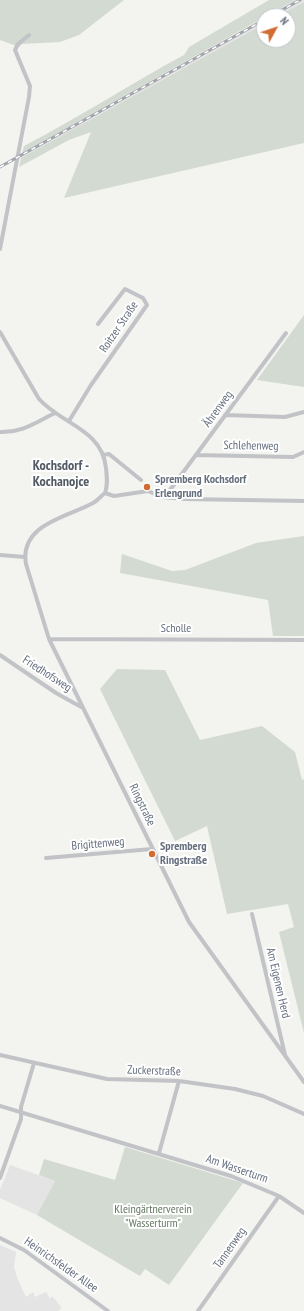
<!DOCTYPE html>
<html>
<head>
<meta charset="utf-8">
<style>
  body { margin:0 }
  #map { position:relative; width:304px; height:1311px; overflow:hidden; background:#f3f3f0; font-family:"PT Sans Narrow",sans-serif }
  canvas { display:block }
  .north { position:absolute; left:256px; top:8px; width:40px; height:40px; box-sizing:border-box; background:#fff; border:1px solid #c1c5cb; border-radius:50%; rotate:50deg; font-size:11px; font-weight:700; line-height:16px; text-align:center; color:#656f7e }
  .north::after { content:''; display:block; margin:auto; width:14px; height:18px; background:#d16d32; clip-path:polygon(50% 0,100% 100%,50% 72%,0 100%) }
</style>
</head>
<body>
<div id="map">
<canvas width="304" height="1311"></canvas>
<div class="north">N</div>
</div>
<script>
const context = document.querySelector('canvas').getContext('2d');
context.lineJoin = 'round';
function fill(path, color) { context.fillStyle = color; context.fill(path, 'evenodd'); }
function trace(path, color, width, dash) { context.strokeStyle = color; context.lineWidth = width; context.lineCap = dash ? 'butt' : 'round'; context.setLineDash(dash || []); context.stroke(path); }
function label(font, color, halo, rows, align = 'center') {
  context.font = font + ' "PT Sans Narrow",sans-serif'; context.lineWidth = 4; context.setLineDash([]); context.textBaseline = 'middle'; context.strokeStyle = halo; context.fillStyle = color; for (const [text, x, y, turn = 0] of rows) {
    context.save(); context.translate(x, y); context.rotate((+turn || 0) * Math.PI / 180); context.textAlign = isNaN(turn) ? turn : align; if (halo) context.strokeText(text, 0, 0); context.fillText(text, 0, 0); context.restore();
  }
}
fill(new Path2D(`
  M295 0H304V2L278 16H267Z
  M264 18V24L21 158 22 153Z
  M10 1165 55 1181 37 1215 0 1198V1190Z
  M0 1245 16 1252 14 1267 18 1280 26 1297 33 1292 35 1297 46 1292 50 1299 52 1296 62 1308 58 1311H0Z`), '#e3e4e3');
fill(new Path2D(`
  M0 0H124L79 35 60 42 22 44 19 47 0 40Z
  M269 0H295L22 153 24 146C78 118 130 84 184 55L189 47Z
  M304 2V143L64 198 91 132 69 140 19 167 21 158 264 24V40H288V16H278Z
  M304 315V387L257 380Z
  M304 536V636H273L268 600 120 573 122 554 172 571 185 570 256 543Z
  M117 669 165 670 200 740 262 726 295 752 302 780 304 779V1033L279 932 294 927 288 904 227 914 207 826 175 841 100 689Z
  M125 1147 243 1183 169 1285 145 1269 140 1276 37 1215 55 1181 39 1175 44 1159 115 1180Z`), '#d3dad1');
trace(new Path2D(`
  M0 249 29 97 30 86 15 50 18 44 29 35
  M0 332 39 399C61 424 102 429 106 468 107 477 108 485 105 493
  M226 415 285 417 304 412
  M69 421 91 385 147 305 143 298 125 289 98 324
  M0 432C22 433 36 422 55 413
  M103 455 109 454 141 480
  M196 455 293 457 304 452
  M105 493C101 496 97 501 93 503 68 517 19 524 26 564L49 639 189 922 304 1082
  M105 493 114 496 148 491 162 497 185 499 304 501
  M167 497 170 490 286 333
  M0 555 25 557
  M49 639 304 640
  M0 655 56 693 83 708
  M46 858 152 849
  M252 914 285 1055
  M0 1055 107 1079 179 1081 235 1089 263 1096 304 1114
  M0 1106 231 1176 279 1196 304 1213
  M159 1153 179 1081
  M0 1178 21 1119V1107L34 1063
  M0 1238 24 1250 108 1311
  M198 1311 279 1196`), '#c1c3c7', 4);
const rail = new Path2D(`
  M271 16 300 0
  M0 167 264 20`);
trace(rail, '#a2a5ab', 3);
trace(rail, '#fff', 1.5, [4.5]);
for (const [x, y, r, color] of [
  [147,487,4,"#d16d32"],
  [152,854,4,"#d16d32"]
]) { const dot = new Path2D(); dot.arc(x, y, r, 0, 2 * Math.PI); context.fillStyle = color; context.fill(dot); trace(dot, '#fff', 1.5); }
label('12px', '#656f7e', '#fff', [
  ["Roitzer Straße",119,327,-56],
  ["Ährenweg",218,409,-54],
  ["Schlehenweg",251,446,1],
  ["Scholle",176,629],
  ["Friedhofsweg",47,674,33],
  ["Ringstraße",142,805,64],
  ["Brigittenweg",98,844,-5],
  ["Am Eigenen Herd",278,983,77],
  ["Zuckerstraße",154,1071,2],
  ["Am Wasserturm",237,1169,19],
  ["Tannenweg",230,1248,-55],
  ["Heinrichsfelder Allee",61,1265,35]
]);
label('bold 12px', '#656f7e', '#fff', [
  ["Spremberg Kochsdorf",155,480],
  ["Erlengrund",155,494],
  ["Spremberg",160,847],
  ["Ringstraße",160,861]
], 'left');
label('12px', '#647663', '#fff', [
  ["Kleingärtnerverein",153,1210],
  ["\"Wasserturm\"",153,1224]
]);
label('bold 14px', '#525a64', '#fff', [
  ["Kochsdorf -",61,466],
  ["Kochanojce",61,482]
]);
</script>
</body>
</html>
